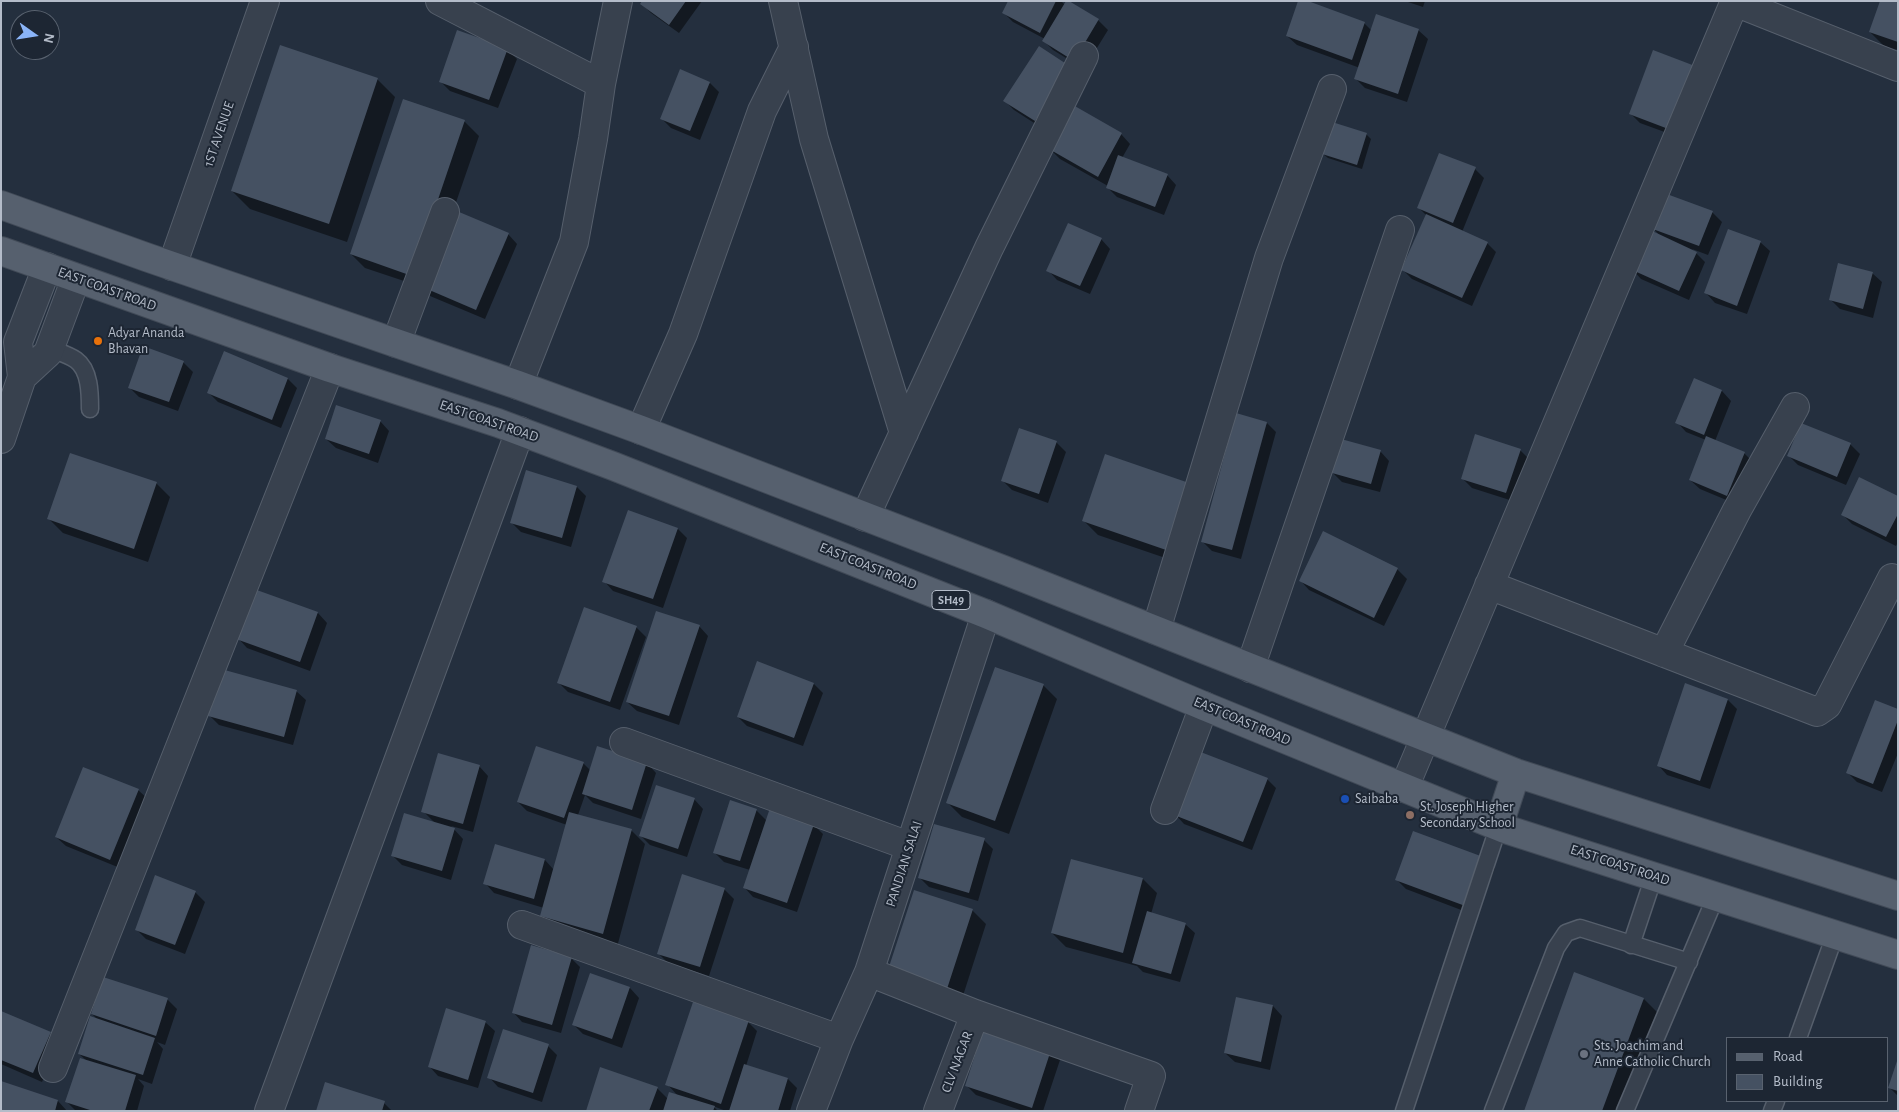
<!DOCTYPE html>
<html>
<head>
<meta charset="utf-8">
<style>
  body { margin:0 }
  #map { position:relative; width:1899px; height:1112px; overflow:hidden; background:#242f3e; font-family:"Alegreya Sans",sans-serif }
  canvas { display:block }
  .frame { position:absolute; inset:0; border:2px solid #b4bcc9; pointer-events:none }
  .legend { position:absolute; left:1726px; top:1037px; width:162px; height:65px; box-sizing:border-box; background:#1d2633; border:1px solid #59626f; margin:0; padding:6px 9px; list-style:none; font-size:15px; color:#b4bcc9 }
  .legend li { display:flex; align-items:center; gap:10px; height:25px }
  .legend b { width:25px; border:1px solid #59626f }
  .north { position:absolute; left:10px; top:10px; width:50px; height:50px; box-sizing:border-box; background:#1d2633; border:1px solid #59626f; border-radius:50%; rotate:103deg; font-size:14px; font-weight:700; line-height:20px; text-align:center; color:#b4bcc9 }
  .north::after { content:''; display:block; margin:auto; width:18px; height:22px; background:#8ab4f8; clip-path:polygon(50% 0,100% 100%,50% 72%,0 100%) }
</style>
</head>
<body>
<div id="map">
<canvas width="1899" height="1112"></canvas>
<div class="frame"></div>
<ul class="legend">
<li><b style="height:6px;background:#56606e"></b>Road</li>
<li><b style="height:14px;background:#455162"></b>Building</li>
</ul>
<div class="north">N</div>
</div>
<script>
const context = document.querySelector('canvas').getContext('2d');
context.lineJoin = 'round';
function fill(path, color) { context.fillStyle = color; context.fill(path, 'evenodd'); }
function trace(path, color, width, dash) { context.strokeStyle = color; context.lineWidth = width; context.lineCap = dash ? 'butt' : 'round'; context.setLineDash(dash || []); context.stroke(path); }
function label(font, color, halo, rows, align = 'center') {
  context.font = font + ' "Alegreya Sans",sans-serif'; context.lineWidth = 4; context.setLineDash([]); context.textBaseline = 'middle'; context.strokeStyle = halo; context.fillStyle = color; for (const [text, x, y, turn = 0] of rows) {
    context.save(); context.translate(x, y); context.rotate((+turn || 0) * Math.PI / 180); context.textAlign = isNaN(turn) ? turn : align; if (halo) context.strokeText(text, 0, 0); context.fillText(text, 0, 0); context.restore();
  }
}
fill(new Path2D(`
  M644 1H702L679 33 651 13 642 4Z
  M1010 1H1061L1065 5 1067 2 1098 20 1108 30 1084 69 1053 50 1044 41 1045 39 1013 22 1004 13Z
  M1405 1H1425L1423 7Z
  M1898 1V50L1884 46 1870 32Z
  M1364 23 1372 31 1418 30 1428 39 1407 102 1365 88 1356 79 1360 68 1297 45 1287 36Z
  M1039 48 1045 130 1014 110 1005 101Z
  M507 49 517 59 498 108 450 91 440 81Z
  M1654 52 1681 138 1640 123 1631 114Z
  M377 79 395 97 347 242 250 209 232 191Z
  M710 83 719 92 700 140 671 128 662 119Z
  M404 100 465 122 479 136 453 211 508 234 517 244 485 319 430 296 422 287 365 268 351 254Z
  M1121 134 1130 144 1122 158 1167 175 1176 185 1164 215 1117 197 1107 187 1108 186 1060 159 1050 149Z
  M1366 134 1371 139 1362 169 1328 158 1323 154Z
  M1475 169 1484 178 1462 232 1487 243 1496 252 1472 306 1412 279 1402 269 1426 215 1418 207Z
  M1712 212 1722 222 1708 255 1692 249 1705 262 1689 300 1641 279 1632 269 1661 237 1652 227Z
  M1101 239 1110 249 1090 294 1057 280 1048 270Z
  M1760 242 1770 251 1747 314 1715 303 1706 293Z
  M1872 273 1882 282 1873 318 1840 309 1830 299Z
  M225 353 288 379 297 388 281 428 218 402 208 392Z
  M183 362 193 372 178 411 139 397 129 387Z
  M1694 380 1722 391 1731 401 1715 441 1744 453 1753 462 1736 504 1700 489 1690 480 1706 440 1686 432 1677 422Z
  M380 421 389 431 378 463 336 448 326 439Z
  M1267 423 1276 432 1241 559 1212 551 1202 541Z
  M1056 442 1066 452 1048 503 1012 490 1002 480Z
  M1850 444 1860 454 1846 485 1798 465 1789 456Z
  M1520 450 1529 459 1516 502 1472 488 1462 478Z
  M1380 451 1389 461 1380 492 1342 482 1333 473Z
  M156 483 170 497 148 562 63 533 49 519Z
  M1191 485 1183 564 1098 535 1084 521Z
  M577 487 586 496 571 547 521 532 511 522Z
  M1898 498V542L1896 546 1852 524 1842 514Z
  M678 529 687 538 663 608 613 591 604 581Z
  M1397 569 1407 579 1384 626 1309 590 1300 580Z
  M318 613 327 623 310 671 247 648 238 638Z
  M699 626 708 636 679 725 637 711 627 702Z
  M636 627 646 637 620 710 568 692 558 682Z
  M814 684 823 693 803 746 747 726 738 717Z
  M1043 685 1057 699 1009 834 962 817 948 803Z
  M1686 685 1728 700 1737 709 1710 789 1667 775 1658 765Z
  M296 691 306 700 293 745 219 725 209 715Z
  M1898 711V753L1882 792 1857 782 1847 772Z
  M583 763 591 771 647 763 656 773 641 819 593 803 585 795 578 815 631 830 645 844 617 947 556 930 542 916 544 908 494 893 485 883 496 846 545 860 554 870 567 825 527 811 518 802Z
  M479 766 488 776 473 832 451 826 463 839 451 880 402 865 393 856 435 823 423 811Z
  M1267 779 1276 788 1252 850 1184 824 1175 814Z
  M138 790 148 799 120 868 66 846 56 837Z
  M694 799 703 809 687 857 650 845 640 835Z
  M756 810 767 821 814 825 823 834 797 912 753 897 744 887 750 870 724 862 715 853Z
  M984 840 993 849 978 901 929 887 920 878Z
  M1486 859 1495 868 1477 916 1406 889 1397 880Z
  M1143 879 1157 893 1151 914 1185 924 1195 933 1180 982 1143 972 1137 966 1066 947 1052 933Z
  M724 889 734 899 709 976 668 963 659 954Z
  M195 892 205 902 185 954 146 939 136 929Z
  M972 910 986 924 960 1005 903 987Z
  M571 958 580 967 561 1033 522 1022 513 1012Z
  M591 975 630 988 639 998 622 1048 583 1034 573 1024Z
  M104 979 168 1000 177 1009 165 1045 157 1042 163 1049 152 1084 138 1079 144 1086 137 1111H76L67 1102 87 1061 79 1054 99 1021 92 1014Z
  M1237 999 1273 1006 1282 1016 1270 1070 1235 1062 1225 1053Z
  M1644 999 1658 1013 1621 1111H1525Z
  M1 1012 50 1033 59 1043 42 1082 1 1064Z
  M485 1022 495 1031 478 1088 438 1076 429 1066Z
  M748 1022 757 1031 746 1066 788 1079 797 1088 790 1111H726L713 1106 718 1111H587L657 1088 668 1099 679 1097 667 1084Z
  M548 1046 557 1055 542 1102 498 1087 489 1077Z
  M1050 1051 1060 1060 1043 1111H1023L976 1095 966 1085Z
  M1898 1061V1096L1889 1087Z
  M58 1101 67 1111H1Z
  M384 1103 392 1111H317Z`), '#0007');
fill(new Path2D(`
  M642 1H686L669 25 640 4Z
  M1008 1H1056L1040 33 1002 13Z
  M1066 1H1069L1099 19 1074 61 1042 41Z
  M1298 1H1308L1365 22 1352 60 1286 36Z
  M1880 1H1898V42L1869 32Z
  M1376 14 1419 29 1398 94 1354 79Z
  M457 30 508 48 489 100 439 82Z
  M280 45 378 78 329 224 231 191Z
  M1039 46 1071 67 1035 121 1003 101Z
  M1653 50 1695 66 1671 130 1629 114Z
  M680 69 710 82 690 131 660 119Z
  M403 99 465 120 412 276 350 254Z
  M1073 105 1122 133 1098 177 1049 149Z
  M1332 122 1367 133 1357 165 1322 154Z
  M1439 153 1476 167 1453 223 1417 208Z
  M1118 155 1168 174 1155 207 1106 188Z
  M1664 193 1713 211 1699 246 1650 228Z
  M452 209 509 233 476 310 420 286Z
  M1426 214 1488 242 1462 298 1401 270Z
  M1068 223 1102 238 1080 286 1046 271Z
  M1648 229 1697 252 1679 291 1630 269Z
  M1728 229 1761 241 1737 306 1704 293Z
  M1838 263 1873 272 1863 309 1829 300Z
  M143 346 184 361 169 402 128 388Z
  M224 351 288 378 272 420 207 393Z
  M1694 378 1722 390 1704 435 1675 423Z
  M336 405 381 420 369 454 325 439Z
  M1236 413 1267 422 1232 550 1201 542Z
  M1801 423 1851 443 1837 477 1787 456Z
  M1019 428 1057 441 1039 494 1001 481Z
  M1475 434 1521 449 1506 493 1461 479Z
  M1706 436 1745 452 1727 496 1689 480Z
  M1341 439 1381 450 1371 484 1332 473Z
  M70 453 157 482 134 549 47 519Z
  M1105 454 1192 484 1169 551 1082 521Z
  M526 470 577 486 562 538 510 523Z
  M1859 477 1898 496V514L1886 537 1841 515Z
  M628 510 678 528 653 599 602 582Z
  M1323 531 1398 568 1374 618 1299 581Z
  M254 589 318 612 300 662 236 639Z
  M584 607 637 626 610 702 557 683Z
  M656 611 700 625 669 716 626 702Z
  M757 661 814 683 794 738 737 717Z
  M995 667 1044 684 995 821 946 803Z
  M221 669 297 690 284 737 208 716Z
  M1685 683 1728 699 1700 781 1657 766Z
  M1875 700 1898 709V720L1873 784 1846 773Z
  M536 746 584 762 564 818 517 802Z
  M597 746 647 762 632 810 582 794Z
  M1198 751 1268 778 1243 842 1174 815Z
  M438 753 480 765 463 824 421 812Z
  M83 767 139 789 110 860 55 837Z
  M656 785 695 798 678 849 639 836Z
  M730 800 757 809 740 861 713 853Z
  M770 808 814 824 787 903 743 888Z
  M569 812 632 829 603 934 540 916Z
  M404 813 455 828 442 871 391 856Z
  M934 824 985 838 969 893 918 878Z
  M1413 831 1486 858 1468 907 1395 880Z
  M495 844 545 859 534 899 483 884Z
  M1071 859 1143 878 1123 953 1051 933Z
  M682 874 725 888 700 967 657 954Z
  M155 875 196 891 175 945 135 930Z
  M914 890 973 909 946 992 887 973Z
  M1147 911 1186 923 1171 974 1132 963Z
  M531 945 572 957 552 1025 512 1013Z
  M1574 972 1644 998 1602 1111H1524Z
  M590 973 630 987 612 1039 572 1025Z
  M103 977 168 998 156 1036 91 1014Z
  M1236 997 1273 1005 1261 1062 1224 1053Z
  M693 1002 749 1020 721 1104 665 1085Z
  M446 1008 486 1021 468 1080 428 1067Z
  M1 1011 51 1032 33 1073 1 1060Z
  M90 1016 155 1038 143 1075 78 1054Z
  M984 1028 1051 1050 1032 1108 965 1086Z
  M503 1029 549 1044 533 1093 487 1078Z
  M80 1058 136 1075 125 1111H93L65 1102Z
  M1898 1058V1091L1888 1088Z
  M744 1064 788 1078 778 1111H729Z
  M600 1067 658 1087 649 1111H586Z
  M1 1081 58 1100 55 1111H1Z
  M325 1082 385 1101 382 1111H316Z
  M669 1092 715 1106 713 1111H663Z`), '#455162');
const service = new Path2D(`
  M51 349C59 352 69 355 76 360 90 370 90 394 90 409
  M1631 945 1654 876
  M1798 1038 1835 935
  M1404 1111 1499 825
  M1493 1111 1556 948 1566 933 1580 928 1689 962
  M1625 1111 1716 896
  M1772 1111 1776 1101`);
const minor = new Path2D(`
  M440 1 601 84
  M783 1 814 139 904 433
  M1735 2 1898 67
  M172 266 265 1
  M396 343 445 212
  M22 377 48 353 76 278
  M518 385 574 242 593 139 601 84 618 1
  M641 430 683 334 762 111 794 47
  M1 439 22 377 18 342 47 267
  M865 517 989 248 1084 56
  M1489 585 1817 712 1827 705 1892 578
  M1156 630 1269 258 1332 89
  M1664 653 1737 510 1795 407
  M1250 668 1400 230
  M624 742 909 846
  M1404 788 1735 1
  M1165 810 1204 706
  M522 925 839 1039
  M869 972 975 1014 1151 1076 1139 1111
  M53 1068 330 368
  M269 1111 520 431
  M811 1111 839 1039 869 972 986 614
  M938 1111 975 1014`);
const primary = new Path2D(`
  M1 205 146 257 518 385 641 430 1004 570 1516 773 1898 896
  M1 251 330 368 498 423 613 466 986 614 1204 706 1505 829 1898 955
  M1499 825 1516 773`);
trace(service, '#565f6c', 19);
trace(minor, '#565f6c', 30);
trace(primary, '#414a57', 30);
trace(service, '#38414e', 16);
trace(minor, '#38414e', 28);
trace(primary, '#56606e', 28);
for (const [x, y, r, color] of [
  [98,341,5,"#e8710a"],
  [1345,799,5,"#1a4fb4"],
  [1410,815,5,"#8d6e63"],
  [1584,1054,5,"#6b7280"]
]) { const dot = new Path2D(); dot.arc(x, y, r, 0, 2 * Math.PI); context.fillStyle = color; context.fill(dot); trace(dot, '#1d2633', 2); }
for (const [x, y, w] of [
  [951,600,38]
]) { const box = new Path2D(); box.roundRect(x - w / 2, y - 9.5, w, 19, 4); context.fillStyle = '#1d2633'; context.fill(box); trace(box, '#b4bcc9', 1); }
label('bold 12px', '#b4bcc9', null, [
  ["SH49",951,600]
]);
label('14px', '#b4bcc9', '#1d2633', [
  ["1ST AVENUE",219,134,-71],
  ["EAST COAST ROAD",107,289,20],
  ["EAST COAST ROAD",489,421,19],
  ["EAST COAST ROAD",868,566,22],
  ["EAST COAST ROAD",1242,721,23],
  ["PANDIAN SALAI",904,864,-72],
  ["EAST COAST ROAD",1620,865,18],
  ["CLV NAGAR",957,1062,-69]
]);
label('14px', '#b4bcc9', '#1d2633', [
  ["Adyar Ananda",108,333],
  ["Bhavan",108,349],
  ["Saibaba",1355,799],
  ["St. Joseph Higher",1420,807],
  ["Secondary School",1420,823],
  ["Sts. Joachim and",1594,1046],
  ["Anne Catholic Church",1594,1062]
], 'left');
</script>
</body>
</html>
